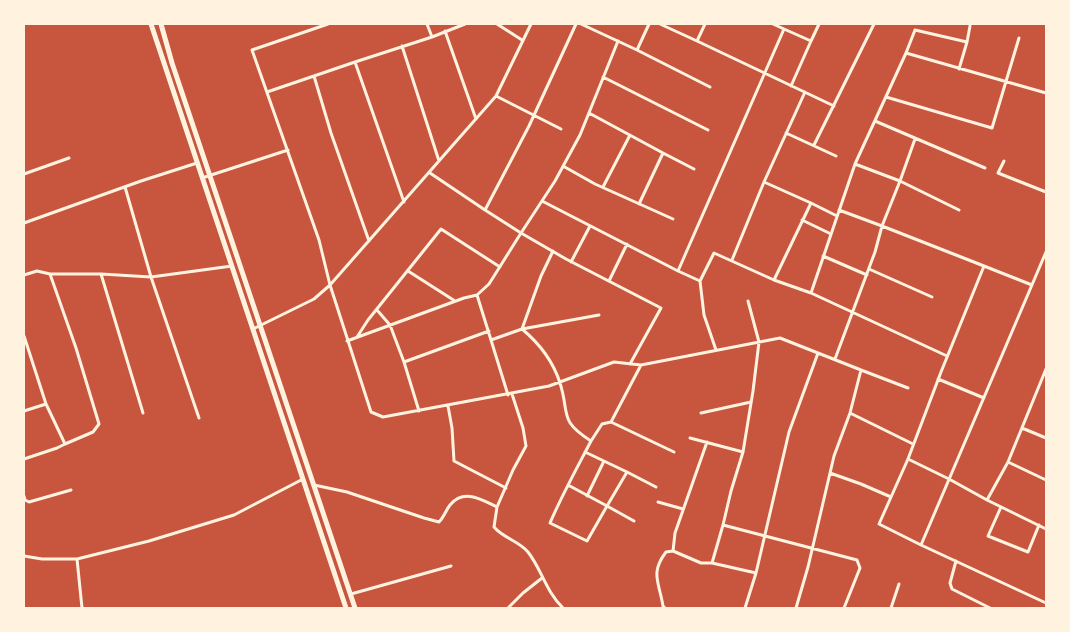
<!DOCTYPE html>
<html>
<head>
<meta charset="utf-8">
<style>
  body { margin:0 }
  #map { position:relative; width:1070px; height:632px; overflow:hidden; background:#c8553d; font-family:"DM Sans",sans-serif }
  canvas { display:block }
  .frame { position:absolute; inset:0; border:25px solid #fff3e0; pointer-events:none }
</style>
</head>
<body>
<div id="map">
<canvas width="1070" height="632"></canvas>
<div class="frame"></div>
</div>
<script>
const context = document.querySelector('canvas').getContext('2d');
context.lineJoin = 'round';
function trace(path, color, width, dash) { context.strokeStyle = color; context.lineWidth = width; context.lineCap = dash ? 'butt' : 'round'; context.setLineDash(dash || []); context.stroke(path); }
trace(new Path2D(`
  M328 24 252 50 319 240 330 285
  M497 24 522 40
  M581 24 637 50 649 24
  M660 24 697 41
  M705 24 697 41 834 106
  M784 29 811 41 819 24
  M445 31 476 119
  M432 37 465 24
  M967 42 970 26
  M402 46 439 161
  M637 50 710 87
  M906 53 915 30 967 42 959 69
  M355 62 432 37 427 24
  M314 76 355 62 404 202
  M603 77 708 130
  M791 86 811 41
  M267 92 314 76 331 133 369 241
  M805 92 764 182 811 203
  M1046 93 906 53 855 164 900 181 882 226 984 266 941 372 908 459 949 479 987 500 1008 462 1046 480
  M496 96 561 129
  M886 97 992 128 1019 38
  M589 113 663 153
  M875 121 985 168
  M786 133 836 156
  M915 139 900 181 959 210
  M814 145 874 24
  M1004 161 998 173 1046 192
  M855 164 811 293 947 356
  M563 166 595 184 673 219
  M430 173 485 210 529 126 576 24
  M24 174 69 158
  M202 178 288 150
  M125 187 151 277 232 266
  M603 187 630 135
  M542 201 678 271
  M639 204 663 153 694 169
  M485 210 521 233 555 181 580 135 618 41
  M802 220 831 234
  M24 223 141 181 197 163
  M553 251 541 276 522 329C540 344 553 361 560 383 570 414 558 420 591 441L602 424 611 422
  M1046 252 921 545 1046 603
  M823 256 867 275
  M732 260 764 182
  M571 262 590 226
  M984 266 1032 285
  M869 269 932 297
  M408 271 455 301
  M24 275 37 271 50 274
  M609 281 627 244
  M700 281 678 271 784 29 773 24
  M330 285 496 96 531 24
  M811 293 774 280 811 203 837 216
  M377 310 390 325 404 362
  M253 329 314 299 330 285 371 412 383 417 549 386 614 362 641 365 780 338 861 370 850 413 913 444
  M24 336 46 404 24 411
  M357 337 368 320 441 229 500 267
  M491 340 477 295 489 284 521 233 566 259 661 308 630 364
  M347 341 464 298 477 295
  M716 350 704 315 700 281 714 253 774 280
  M835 359 875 252 882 226 839 210
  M641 365 611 422 674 452
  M861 370 908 388
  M938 379 984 398
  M508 395 491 340 522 329 599 315
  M448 406 452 428 454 461 506 488
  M419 411 404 362 489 331
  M143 413 101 274 151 277 199 418
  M701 413 751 402
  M1022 428 1046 438
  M690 438 743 452 753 391 759 342 748 301
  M65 444 93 432 99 424 76 348 50 274H101
  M585 452 627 472 607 506 634 521
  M743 452 731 491 723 525 857 560 860 568 844 608
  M24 459 57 448 65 444 46 404
  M908 459 879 524 921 545
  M1008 462 1046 369
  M627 472 656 487
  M830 473 861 484 891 497
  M314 485 347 492 424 518 439 522C444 517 446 510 450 505 464 488 482 500 497 507L513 470 526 446 523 428 512 394
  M568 485 607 506 587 541 550 523C562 495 577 468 591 441
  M24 496 25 500 29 502 71 490
  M587 496 604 461
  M987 500 1046 529
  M658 502 683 509
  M497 507 494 527C503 538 519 541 528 552 542 570 545 590 563 608
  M1001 507 988 536 1028 552 1039 525
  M673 551 675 533 707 442
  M24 556 42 559H77L149 541 234 515 303 479
  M77 559 82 608
  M956 561 950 583 952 589 990 608
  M712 563 723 525
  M351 594 451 566
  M508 608 523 593 542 578
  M665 608 663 606C659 582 650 573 666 552L673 551 701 563H712L756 573
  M746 608H745L756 573 789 432 818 353
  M796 608 808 567 834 456 850 413
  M891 608 899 584`), '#fff3e0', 3);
trace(new Path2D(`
  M151 24 346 608
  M161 24 172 63 355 608`), '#fff3e0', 5);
</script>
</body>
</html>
